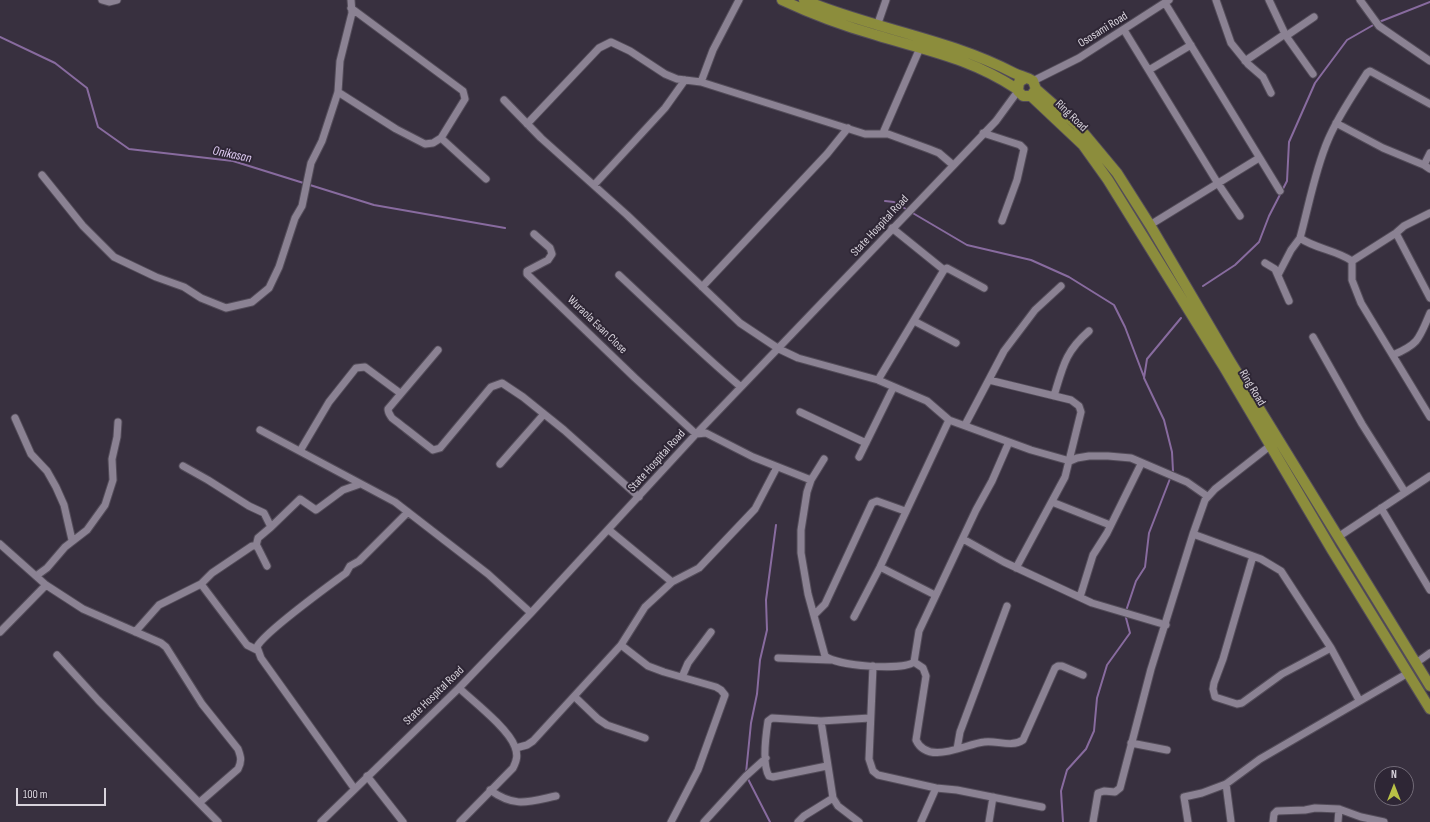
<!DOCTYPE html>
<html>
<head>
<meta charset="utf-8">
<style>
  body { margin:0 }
  #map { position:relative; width:1430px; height:822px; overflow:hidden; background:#38303f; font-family:"Sofia Sans Condensed",sans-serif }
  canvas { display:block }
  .north { position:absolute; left:1374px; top:766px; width:40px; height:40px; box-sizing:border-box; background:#2e2635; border:1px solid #726b78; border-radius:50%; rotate:0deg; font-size:11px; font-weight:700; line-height:16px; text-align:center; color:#d8d3dc }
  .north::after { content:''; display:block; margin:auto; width:14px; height:18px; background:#b9c146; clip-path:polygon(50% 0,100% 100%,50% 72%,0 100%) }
  .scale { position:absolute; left:16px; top:788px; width:90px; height:18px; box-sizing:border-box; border:2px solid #d8d3dc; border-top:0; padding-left:5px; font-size:12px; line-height:14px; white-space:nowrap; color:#d8d3dc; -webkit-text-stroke:3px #2e2635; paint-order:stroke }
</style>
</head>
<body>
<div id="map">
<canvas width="1430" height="822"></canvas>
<div class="north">N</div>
<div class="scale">100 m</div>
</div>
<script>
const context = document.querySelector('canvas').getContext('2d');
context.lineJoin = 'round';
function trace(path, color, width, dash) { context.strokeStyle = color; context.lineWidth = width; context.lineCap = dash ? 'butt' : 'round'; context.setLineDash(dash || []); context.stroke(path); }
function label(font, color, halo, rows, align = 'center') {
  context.font = font + ' "Sofia Sans Condensed",sans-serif'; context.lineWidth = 4; context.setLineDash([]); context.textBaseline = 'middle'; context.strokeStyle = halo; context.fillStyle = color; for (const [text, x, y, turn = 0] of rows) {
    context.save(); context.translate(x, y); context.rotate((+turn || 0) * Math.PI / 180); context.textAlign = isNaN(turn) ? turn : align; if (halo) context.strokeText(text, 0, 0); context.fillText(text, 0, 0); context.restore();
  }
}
trace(new Path2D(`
  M1379 22 1430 2
  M0 37 55 63 87 88 98 127 129 149 233 161 374 205 505 228
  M885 201 894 202 967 245 1031 260 1069 277 1114 305 1125 327 1144 377
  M1203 286 1235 265 1259 242 1269 216 1287 181 1289 142 1315 83 1347 40 1375 24
  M746 773 751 723 757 694 760 660 767 630 766 600 776 525
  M747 777 770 822
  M1063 822 1061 791 1067 770 1086 749 1094 731 1097 698 1107 665 1130 633 1125 614 1136 581 1145 567 1149 533 1173 471 1172 452 1164 420 1144 378 1147 359 1181 318`), '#886b9f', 2);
const minor = new Path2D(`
  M102 0 109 2 117 0
  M1216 0 1231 43 1248 64 1263 77 1271 93
  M1269 0 1286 36 1313 74
  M1360 0 1379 26 1430 61
  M1165 3 1280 191
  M877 26 886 0
  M1124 30 1217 182 1240 216
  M1286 36 1314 17
  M1245 61 1285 34
  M1149 70 1191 45
  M1033 81 1079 58 1169 0
  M701 82 713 50 739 0
  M338 92 396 129 425 144 433 143 441 138 465 99 463 91 351 8
  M504 100 541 138 627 215 740 323 779 349 798 358 878 380 927 401 949 420 1031 450 1070 461 1077 458 1089 456H1108L1131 458 1187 482 1207 496
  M1336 123 1383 148 1424 165 1430 169
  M527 124 599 48 611 42 630 51 665 74 677 79 701 82 865 134H888L929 149 939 153 953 165
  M883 133 920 48
  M983 133 1020 145 1024 149 1017 180 1002 221
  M441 138 486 179
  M1424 165 1430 153
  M42 175 83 226 114 257 156 277 184 287 201 298 226 308 252 302 269 288 279 267 295 218 302 206 311 163 322 141 338 92 340 61 352 13 351 0
  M594 185 665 108 685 80
  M1430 213 1404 226 1396 233 1352 261V280L1361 303 1430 417
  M1150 225 1259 158
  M892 228 944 270 947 268 984 288
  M1396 233 1430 298
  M534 234 550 248 552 254 548 260 527 271V274L635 378 696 434 706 433 753 457 811 480
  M1352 261C1336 250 1316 249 1300 238 1309 205 1315 170 1328 140 1338 116 1353 95 1367 73L1370 71 1430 104
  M1265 263 1275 269 1289 301
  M619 275C660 313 699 352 741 387
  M1278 275 1291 250 1300 238
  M702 287 827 154 848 128
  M914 321 956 343
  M1313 337 1362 424 1405 492
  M438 350 388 409C388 413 390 415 392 418 396 421 430 448 433 450L440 448 491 387 502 383 523 397 564 430 639 497
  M1393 355C1419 344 1419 339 1430 313
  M878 380 944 270
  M989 380 1071 400 1079 406 1081 412 1065 477 1016 568
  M1054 396C1063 366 1065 352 1089 331
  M800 412 866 443
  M15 418 31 454 47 471 56 487 64 505 72 540
  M965 425 1004 351 1035 310 1061 286
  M260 430 395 502 488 574 531 613
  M1009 442 992 481 976 510 919 631 914 662 923 668 926 676 916 740C928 766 965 744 984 742 997 740 1011 748 1023 740L1055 668 1058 666H1062L1083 675
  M300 451 329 402 356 368 365 367 400 393
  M859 457 893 388
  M824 459 811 480 807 492 801 530V553L808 594 825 656C837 666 902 671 914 662
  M500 464 544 414
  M183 466 208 480 249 506 264 513 271 527 258 538 256 546
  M1052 502 1110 525
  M1381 508 1430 590
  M271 527 300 499 316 510 343 490 360 484
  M609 530 672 582
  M1193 534 1261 559 1281 571 1331 648 1359 700
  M1338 537 1430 476
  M963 539 1004 562 1092 603 1166 625
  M0 544 46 585 83 609 161 643 166 647 202 704 238 749C241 757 242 761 238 769L200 802
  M1253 556 1223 659 1214 683 1213 689 1215 697 1237 704 1242 703 1282 674 1331 648
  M880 567 935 595
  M36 576 47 568 65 547 87 530 105 505 113 480 112 459 117 437 118 422
  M201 584 247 645 257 650
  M1080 597 1093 555 1107 533 1141 464
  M814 615 825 604 872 503 877 501 905 511
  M854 617 880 567 949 420
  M0 632 46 585
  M135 632 159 605 201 584 212 573 252 546H257L267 566
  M621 645 648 666 664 672 716 687 721 690 725 695 698 770 671 822
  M57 655 98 700 218 822
  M778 658 830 660
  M1416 663 1430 653
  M873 666 869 759 873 771 878 775 936 788 957 790 1042 807
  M682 677 688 663 711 632
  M459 688C473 701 509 729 515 747 518 755 517 760 513 768L460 822
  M575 697 598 719 607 725 645 738
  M821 721 833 798 838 806 859 822
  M1131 743 1167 750
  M516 748 527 745 533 741 621 645 645 607 672 582 699 568 755 509 777 467
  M957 749 960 732 1007 606
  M827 766 773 777 769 776C762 765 766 734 768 721L772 718 821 721 870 718
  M367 776 403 822
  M1226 784 1231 822
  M354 788 261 658 257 647C263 633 330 585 346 573L350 566 359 561 408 512
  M490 790C515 808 528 802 556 796
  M321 822 459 688 531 613 696 434 996 121 1018 91
  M704 822 746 776 766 758
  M798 822 804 816 833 798
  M921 822 936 788
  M989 822 993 797
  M1093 822 1098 793 1104 791 1115 792 1120 788 1151 669 1193 534 1205 500 1215 489 1271 445
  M1188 822 1184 797 1202 793 1226 784 1260 759 1408 673
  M1273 822 1274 814 1277 811 1305 810 1315 808 1339 809 1361 817 1384 822
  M1338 822 1339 809`);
const major = new Path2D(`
  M782 0C812 14 844 26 876 35 928 51 970 58 1017 89
  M804 0C873 29 947 38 1014 73 1020 76 1027 77 1033 81L1036 89 1031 96H1023L1018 91 1019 82 1024 79
  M1036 89 1077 125 1117 173 1150 225 1230 361 1430 686
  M1031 96 1083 145 1108 180 1224 367 1332 550 1430 709`);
trace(minor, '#534c59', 9);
trace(major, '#534c59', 12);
trace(minor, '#8b8293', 7);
trace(major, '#8c8d3c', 10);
label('12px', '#d8d3dc', '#2e2635', [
  ["Ososami Road",1103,30,-32],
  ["Ring Road",1071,116,44],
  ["State Hospital Road",880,226,-47],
  ["Wuraola Esan Close",597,325,44],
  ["Ring Road",1252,388,59],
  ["State Hospital Road",657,461,-48],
  ["State Hospital Road",434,696,-44]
]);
label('italic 13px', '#e1cdf5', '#2e2635', [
  ["Onikasan",232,155,12]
]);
</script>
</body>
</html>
